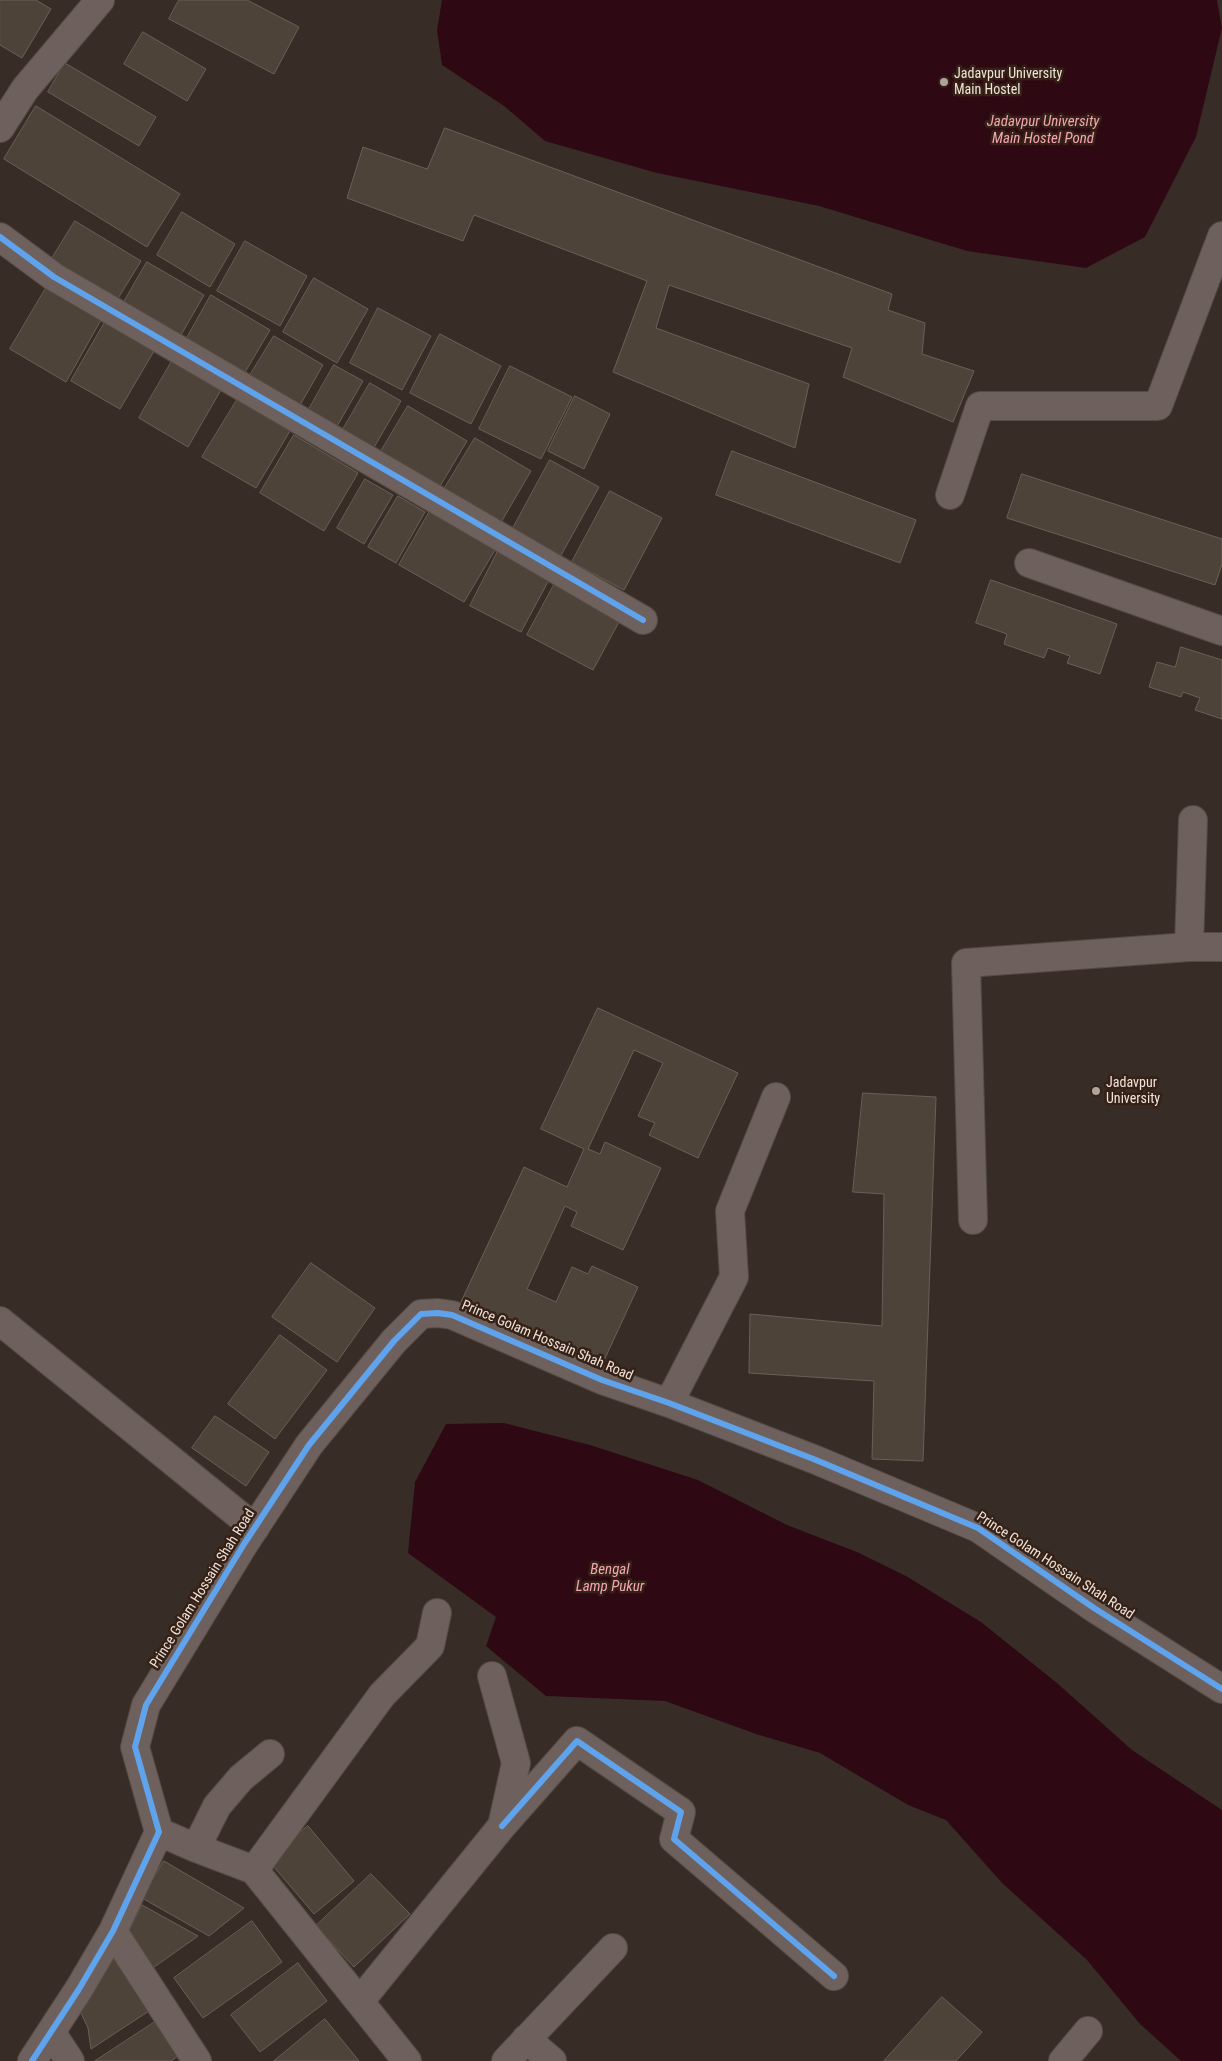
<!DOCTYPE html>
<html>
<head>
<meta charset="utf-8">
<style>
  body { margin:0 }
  canvas { display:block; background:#382d26 }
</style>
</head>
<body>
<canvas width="1222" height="2061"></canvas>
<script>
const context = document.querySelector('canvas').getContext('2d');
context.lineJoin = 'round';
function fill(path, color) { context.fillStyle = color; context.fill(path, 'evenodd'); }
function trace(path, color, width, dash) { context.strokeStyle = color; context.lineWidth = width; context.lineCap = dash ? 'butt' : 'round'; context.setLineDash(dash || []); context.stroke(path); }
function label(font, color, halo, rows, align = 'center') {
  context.font = font + ' "Roboto Condensed",sans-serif'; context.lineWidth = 5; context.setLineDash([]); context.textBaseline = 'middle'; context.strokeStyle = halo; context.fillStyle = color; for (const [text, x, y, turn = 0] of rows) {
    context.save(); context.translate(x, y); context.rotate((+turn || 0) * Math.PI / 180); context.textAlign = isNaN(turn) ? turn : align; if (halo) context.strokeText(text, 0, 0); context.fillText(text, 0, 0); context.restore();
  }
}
fill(new Path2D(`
  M442 0H1217L1222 28 1196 137 1145 237 1086 268 967 251 819 206 657 173 545 141 504 106 442 65 437 30Z
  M504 1423 590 1445 698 1480 787 1525 857 1552 906 1576 981 1622 1057 1683 1132 1750 1222 1810V2061H1181L1140 2024 1087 1960 1002 1883 946 1820 908 1805 820 1753 756 1734 665 1701 546 1696 486 1646 496 1617 408 1553 415 1482 446 1424Z`), '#2e0913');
const building = new Path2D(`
  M0 0H36L51 9 22 58 0 45Z
  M179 0H247L299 27 274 74 169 19Z
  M143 32 206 69 187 101 124 64Z
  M65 63 156 117 139 146 48 92Z
  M36 106 180 194 147 247 4 159Z
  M445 128 892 294 888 310 925 323 922 354 974 371 953 422 843 377 852 348 669 285 656 328 809 384 795 448 613 372 647 281 474 215 463 241 347 198 363 147 427 169Z
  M182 212 235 244 210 287 157 255Z
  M75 221 141 261 117 300 51 260Z
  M245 241 307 276 280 326 217 291Z
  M147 262 204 295 181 335 124 302Z
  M314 278 368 309 337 363 283 332Z
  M46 288 101 320 66 382 10 349Z
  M211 295 270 330 241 379 183 345Z
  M378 308 431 336 402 390 350 363Z
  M105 322 154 351 120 409 71 381Z
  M440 334 501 366 471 424 410 393Z
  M274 336 323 365 299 407 249 377Z
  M172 361 221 390 188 447 139 418Z
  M334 365 363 381 332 435 304 418Z
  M510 366 572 397 541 459 479 429Z
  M370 383 401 401 369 456 338 438Z
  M575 396 610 414 584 469 548 451Z
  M237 400 290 431 256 488 202 457Z
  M408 406 467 441 436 493 377 458Z
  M294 435 358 473 324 531 260 493Z
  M475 438 531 471 500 524 443 491Z
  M732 451 916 520 900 563 716 495Z
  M550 460 599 487 560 557 512 530Z
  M1022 474 1222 539V564L1215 585 1007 518Z
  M365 479 393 495 364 544 337 528Z
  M610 491 662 518 624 590 572 562Z
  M398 496 425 512 396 563 368 547Z
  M430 511 495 550 464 602 399 565Z
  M498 551 550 578 521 632 470 606Z
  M991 580 1117 624 1100 674 1067 663 1070 656 1048 648 1044 658 1004 644 1007 634 976 623Z
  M554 585 620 620 593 670 527 635Z
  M1181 647 1222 660V719L1195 710 1200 698 1183 692 1181 697 1149 687 1157 662 1175 667Z
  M598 1008 738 1073 698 1158 649 1135 655 1123 638 1116 663 1063 634 1050 588 1149 600 1154 605 1142 661 1168 623 1250 571 1226 577 1212 565 1206 527 1289 556 1302 572 1267 588 1274 592 1266 638 1287 600 1369 460 1304 524 1167 567 1187 584 1149 541 1129Z
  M863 1093 936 1097 923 1461 872 1459 874 1381 749 1373 750 1314 882 1326 884 1194 853 1192Z
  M311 1263 375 1308 337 1362 272 1317Z
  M280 1335 327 1370 275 1439 228 1404Z
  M215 1416 269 1452 246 1486 192 1448Z
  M308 1826 354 1881 314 1914 268 1860Z
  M164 1861 244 1908 209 1936 142 1898Z
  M371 1874 410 1914 354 1967 316 1926Z
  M142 1905 198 1936 150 1970 128 1934Z
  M252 1921 282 1962 203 2018 174 1978Z
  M115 1953 152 2009 91 2049 88 2028 76 2002Z
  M298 1963 327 2001 260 2052 231 2015Z
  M942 1997 982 2032 956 2061H884Z
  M161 2018 183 2053 171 2061H95Z
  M325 2019 359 2061H274Z`);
fill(building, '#4e4338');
trace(building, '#686059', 1);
const minor = new Path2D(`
  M0 128 25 89 100 0
  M0 237 54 277 643 620
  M950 495 980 406H1158L1222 236
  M1029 563 1222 631
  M1189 947 1193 820
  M973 1220 966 963 1189 947H1222
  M0 1321 255 1528
  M669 1403 734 1277 730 1211 776 1097
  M502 1826 577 1741 681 1812 674 1839 834 1976
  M159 1832 196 1848 254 1870 407 2061
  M196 1848 217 1806 241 1778 270 1754
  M254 1870 382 1695 430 1646 437 1613
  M113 1931 197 2061
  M360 2001 502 1826 516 1763 492 1676
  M51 2032 70 2061
  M526 2039 552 2061
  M32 2061 79 1989 113 1931 159 1832 135 1747 146 1705 244 1544 309 1445 394 1341 421 1314 438 1313 452 1315 602 1380 669 1403 816 1460 978 1528 1094 1608 1222 1689
  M506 2061 613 1948
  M1063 2061 1088 2031`);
trace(minor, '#544b44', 30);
trace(minor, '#6e605c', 28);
trace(new Path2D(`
  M0 237 54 277 643 620
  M502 1826 577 1741 681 1812 674 1839 834 1976
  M32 2061 79 1989 113 1931 159 1832 135 1747 146 1705 244 1544 309 1445 394 1341 421 1314 438 1313 452 1315 602 1380 669 1403 816 1460 978 1528 1094 1608 1222 1689`), '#60a3ed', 6);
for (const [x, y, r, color] of [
  [944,82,5,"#b0a39b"],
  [1096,1091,5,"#b0a39b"]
]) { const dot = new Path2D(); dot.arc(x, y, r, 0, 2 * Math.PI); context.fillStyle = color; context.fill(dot); trace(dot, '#352115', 2); }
label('14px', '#f1e3da', '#352115', [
  ["Jadavpur University",954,74],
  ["Main Hostel",954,90],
  ["Jadavpur",1106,1083],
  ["University",1106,1099]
], 'left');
label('14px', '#f1e3da', '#352115', [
  ["Prince Golam Hossain Shah Road",547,1341,23],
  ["Prince Golam Hossain Shah Road",1055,1566,33],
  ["Prince Golam Hossain Shah Road",203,1589,-58]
]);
label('italic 15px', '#f5a5b5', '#352115', [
  ["Jadavpur University",1043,122],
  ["Main Hostel Pond",1043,139],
  ["Bengal",610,1570],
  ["Lamp Pukur",610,1587]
]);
</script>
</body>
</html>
